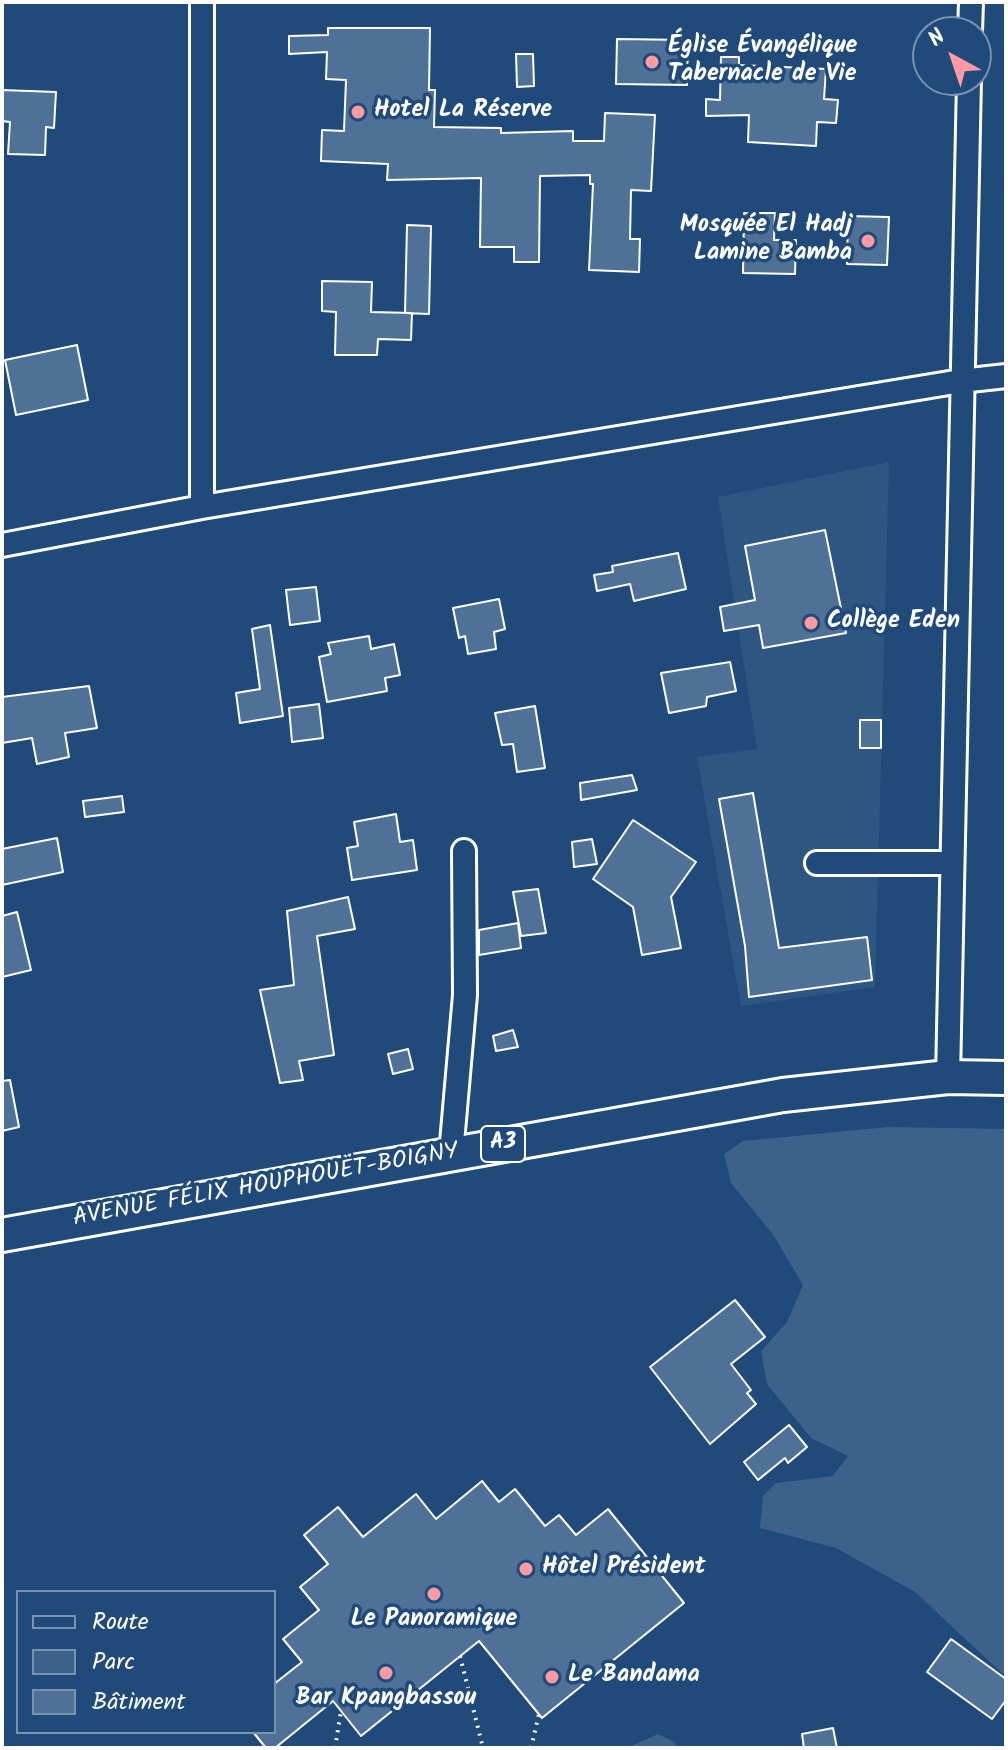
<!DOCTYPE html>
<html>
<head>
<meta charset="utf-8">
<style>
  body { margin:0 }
  #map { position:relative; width:1008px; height:1750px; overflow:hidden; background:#1f4a7a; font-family:Kalam,sans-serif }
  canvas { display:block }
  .frame { position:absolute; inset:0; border:4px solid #fff; pointer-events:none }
  .legend { position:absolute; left:16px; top:1590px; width:260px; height:144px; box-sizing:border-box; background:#1f4a7a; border:2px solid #7992af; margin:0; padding:10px 14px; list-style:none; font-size:24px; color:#fff }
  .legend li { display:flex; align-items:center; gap:16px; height:40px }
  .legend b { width:40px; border:2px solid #7992af }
  .north { position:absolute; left:912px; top:16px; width:80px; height:80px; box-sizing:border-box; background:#1f4a7a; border:2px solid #7992af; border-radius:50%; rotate:320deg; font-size:22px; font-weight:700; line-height:32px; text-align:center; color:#fff }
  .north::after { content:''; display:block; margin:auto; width:28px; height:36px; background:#ff9aa2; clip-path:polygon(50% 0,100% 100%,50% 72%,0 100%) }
</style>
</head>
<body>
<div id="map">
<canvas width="1008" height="1750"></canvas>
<div class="frame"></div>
<ul class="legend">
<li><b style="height:10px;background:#1f4a7a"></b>Route</li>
<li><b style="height:22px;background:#3c618b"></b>Parc</li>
<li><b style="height:22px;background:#507197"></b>Bâtiment</li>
</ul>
<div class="north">N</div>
</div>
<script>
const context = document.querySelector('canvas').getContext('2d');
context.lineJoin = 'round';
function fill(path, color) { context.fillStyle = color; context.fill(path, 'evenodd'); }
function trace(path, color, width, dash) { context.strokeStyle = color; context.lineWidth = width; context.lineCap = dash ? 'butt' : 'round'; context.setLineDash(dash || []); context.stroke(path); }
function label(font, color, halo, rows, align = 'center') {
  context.font = font + ' Kalam,sans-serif'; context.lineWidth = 7; context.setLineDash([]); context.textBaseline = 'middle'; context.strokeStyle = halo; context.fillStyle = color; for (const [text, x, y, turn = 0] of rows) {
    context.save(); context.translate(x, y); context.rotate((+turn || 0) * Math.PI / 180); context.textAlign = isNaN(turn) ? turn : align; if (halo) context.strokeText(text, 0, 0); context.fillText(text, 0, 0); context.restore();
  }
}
fill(new Path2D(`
  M889 462 875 987 741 1006 697 757 757 749 718 497Z`), '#2e5683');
fill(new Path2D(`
  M888 1127 1006 1129V1677L915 1592 836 1548 760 1528 763 1496 776 1483 833 1476 848 1456 811 1438 767 1384 761 1351 787 1322 803 1285 774 1236 731 1183 724 1154 743 1141Z
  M658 1734 674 1742 677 1748H627Z`), '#3c618b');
const building = new Path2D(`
  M328 28H430L429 90H435L434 127 501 128V133L573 131V141H604L605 113 655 115 651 191 631 190 630 239H640L639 272 589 270 593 184H590V175L540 176 539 262H514V247H480L481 178 387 180 388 164 321 161 322 130 344 131 346 80 326 79 327 52 289 54V36L328 35Z
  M617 39 688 40 687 85 616 84Z
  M516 54H533L534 86 517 87Z
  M721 57H739V65L826 69 824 99 838 100 836 123 817 122 816 146 748 142 749 115 706 116V99L720 100Z
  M2 90 56 92 54 128 46 127 45 155 8 154 10 122 2 121Z
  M744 213H775L774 240H796L795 274 743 273Z
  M848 216 889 217 887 265 847 264Z
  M407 225 431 226 429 314 405 313Z
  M322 281 372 282 371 312 412 313 411 340 378 339 377 355H335L336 312 322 311Z
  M77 345 88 400 16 415 5 360Z
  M825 530 846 633 763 648 759 625 724 631 720 607 755 600 745 546Z
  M678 553 686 589 634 601 630 584 597 591 594 575 613 572 612 566Z
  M316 587 320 621 290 625 286 590Z
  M499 599 505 629 494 632 496 649 468 654 465 636 459 638 453 608Z
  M270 625 283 716 240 723 236 693 260 689 252 629Z
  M369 636 371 649 394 644 400 675 385 678 387 691 327 702 319 657 331 654 328 643Z
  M730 662 736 691 707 697 706 706 669 713 661 673Z
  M89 686 97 728 65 733 69 757 37 764 32 738 2 743V697Z
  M319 704 323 738 292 742 289 708Z
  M535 706 545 768 517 772 513 744 502 745 495 713Z
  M860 720H881V748H860Z
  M632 775 637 790 581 800 580 783Z
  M753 793 779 948 867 937 872 980 749 997 745 946 719 799Z
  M122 796 124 812 85 817 83 801Z
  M396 814 400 842 413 840 417 870 352 880 347 848 358 846 354 822Z
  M633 820 696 862 671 897 681 948 642 955 633 907 593 879Z
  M57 838 63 872 2 885V849Z
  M592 839 597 864 574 867 572 842Z
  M538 889 546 933 521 936 513 892Z
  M348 897 355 929 317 936 334 1055 299 1061 303 1080 280 1083 260 990 294 985 287 911Z
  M17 912 31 970 2 977V916Z
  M518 923 521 948 479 955V930Z
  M513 1030 518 1047 496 1051 493 1036Z
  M408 1049 413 1069 393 1074 388 1054Z
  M10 1080 19 1127 2 1131V1081Z
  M735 1300 765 1337 731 1364 751 1390 747 1393 756 1404 710 1444 650 1367Z
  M789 1425 807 1447 788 1463 785 1458 758 1480 744 1462Z
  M482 1481 499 1502 515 1489 545 1526 559 1515 576 1535 608 1509 684 1603 542 1718 479 1641 361 1736 333 1701 275 1748H266L253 1732H274V1684L302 1662 283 1639 319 1610 300 1587 328 1564 304 1535 338 1507 363 1537 416 1494 436 1519Z
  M951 1639 1006 1679V1700L992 1719 927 1672Z
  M833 1728 837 1748H804L802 1734Z`);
fill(building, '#507197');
trace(building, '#fff', 2);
const minor = new Path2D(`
  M970 32 971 2
  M202 507V2
  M2 545 202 507 961 381 1006 376
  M817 863H952
  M948 1077 969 80
  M451 1154 465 995 464 851`);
const highway = new Path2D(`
  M2 1235 783 1095 948 1077 1006 1078`);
trace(minor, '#fff', 28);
trace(highway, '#fff', 38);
trace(new Path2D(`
  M460 1656 483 1748
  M335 1748 341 1711
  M531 1748 539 1714`), '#fff', 4, [2, 6]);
trace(minor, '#1f4a7a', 22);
trace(highway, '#1f4a7a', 32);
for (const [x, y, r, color] of [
  [652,62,8,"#ff9aa2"],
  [358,112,8,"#ff9aa2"],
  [868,241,8,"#ff9aa2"],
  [811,623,8,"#ff9aa2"],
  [526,1569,8,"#ff9aa2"],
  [434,1594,8,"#ff9aa2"],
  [386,1673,8,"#ff9aa2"],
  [552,1677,8,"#ff9aa2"]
]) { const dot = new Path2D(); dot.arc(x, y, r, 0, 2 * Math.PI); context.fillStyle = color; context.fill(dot); trace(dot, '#1f4a7a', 3); }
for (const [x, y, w] of [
  [503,1144,44]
]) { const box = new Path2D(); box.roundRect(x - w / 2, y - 18, w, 36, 6); context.fillStyle = '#1f4a7a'; context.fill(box); trace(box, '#fff', 2); }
label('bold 22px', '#fff', null, [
  ["A3",503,1144]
]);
label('bold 24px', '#fff', '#1f4a7a', [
  ["Église Évangélique",668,48],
  ["Tabernacle de Vie",668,76],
  ["Hotel La Réserve",374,112],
  ["Mosquée El Hadj",852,227,"right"],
  ["Lamine Bamba",852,255,"right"],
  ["Collège Eden",827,623],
  ["Hôtel Président",542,1569],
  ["Le Panoramique",434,1621,"center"],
  ["Le Bandama",568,1677],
  ["Bar Kpangbassou",386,1700,"center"]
], 'left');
label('24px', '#fff', '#1f4a7a', [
  ["AVENUE FÉLIX HOUPHOUËT-BOIGNY",266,1187,-10]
]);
</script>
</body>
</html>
